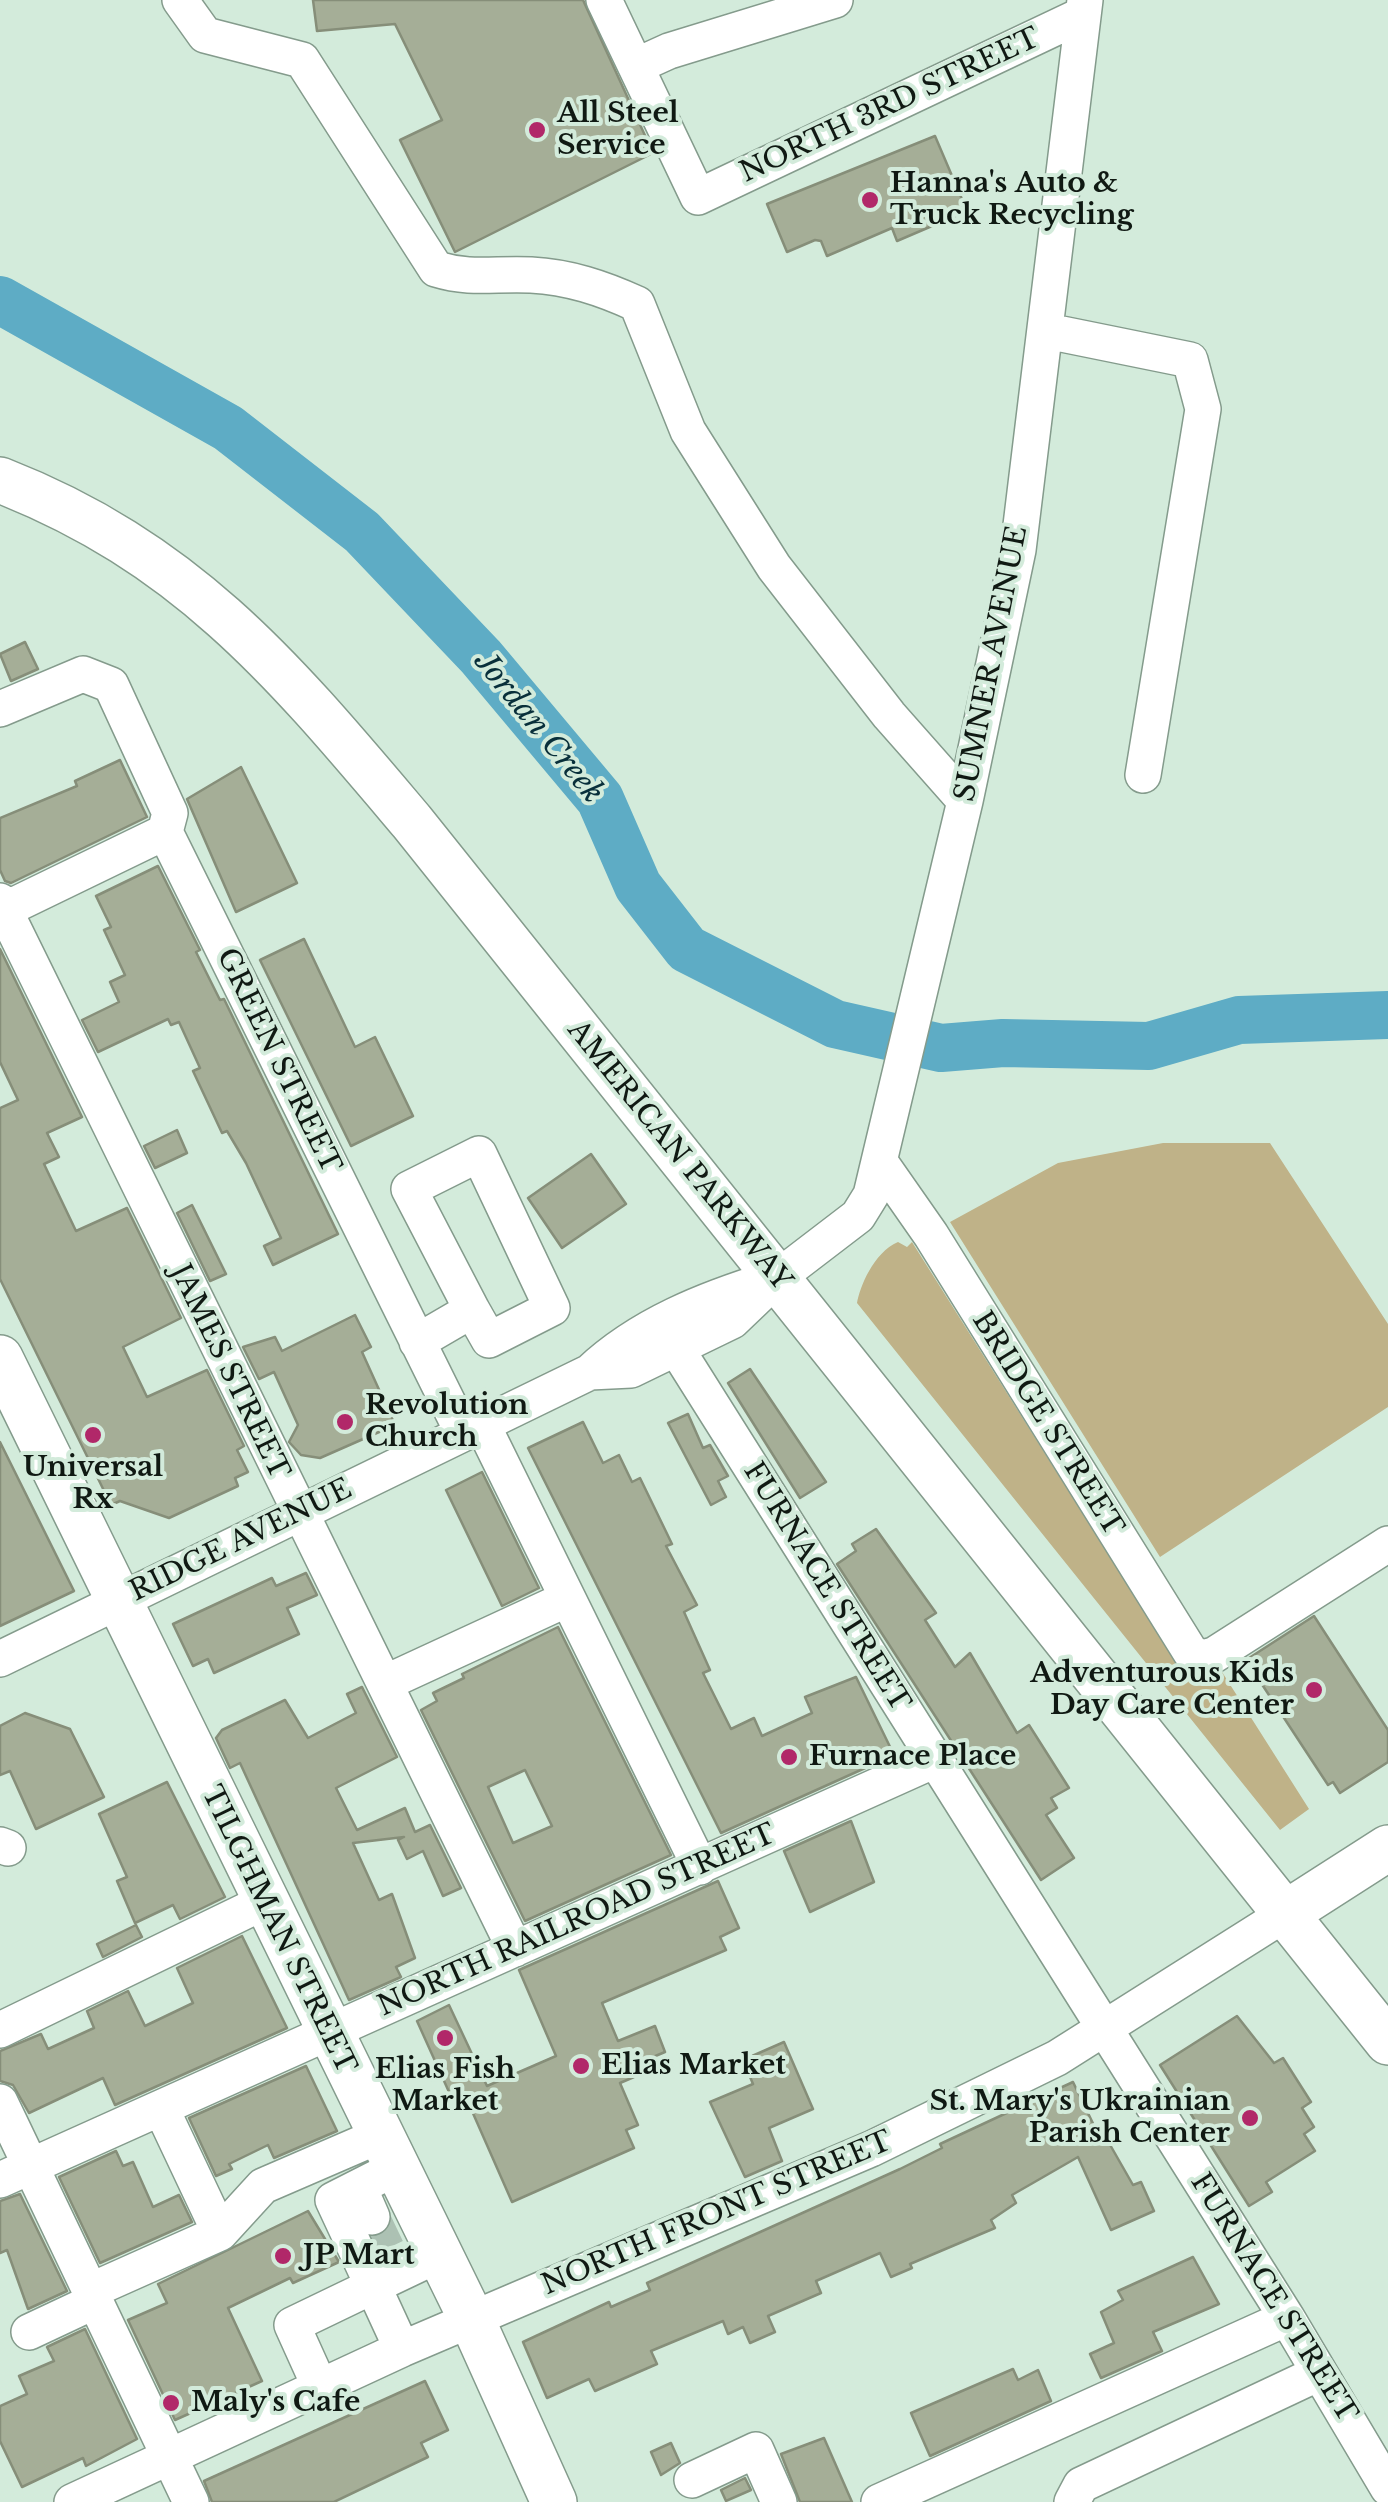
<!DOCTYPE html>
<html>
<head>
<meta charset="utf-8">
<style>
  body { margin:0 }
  canvas { display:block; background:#d3ebdb }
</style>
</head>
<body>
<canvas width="1388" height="2502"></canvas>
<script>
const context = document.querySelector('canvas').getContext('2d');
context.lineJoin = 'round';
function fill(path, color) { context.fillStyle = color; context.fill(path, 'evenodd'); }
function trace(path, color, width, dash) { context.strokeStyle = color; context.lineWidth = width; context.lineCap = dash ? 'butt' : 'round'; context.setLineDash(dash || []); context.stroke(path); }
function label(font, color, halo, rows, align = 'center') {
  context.font = font + ' "Libre Baskerville",serif'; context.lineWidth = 8; context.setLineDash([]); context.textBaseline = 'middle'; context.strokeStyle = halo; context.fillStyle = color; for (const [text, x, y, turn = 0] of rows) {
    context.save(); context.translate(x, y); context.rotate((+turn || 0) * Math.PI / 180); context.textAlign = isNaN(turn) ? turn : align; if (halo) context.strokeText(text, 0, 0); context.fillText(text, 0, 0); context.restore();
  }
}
fill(new Path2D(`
  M1163 1143H1270L1388 1324V1407L1160 1557 950 1222 1058 1163Z
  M898 1242 907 1247 912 1242 1181 1670 1196 1676 1217 1664 1309 1809 1280 1830 857 1303C860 1287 873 1253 898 1242Z`), '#bfb288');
trace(new Path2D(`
  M0 300 228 428 362 532 481 657 600 799 638 886 687 949 835 1024 941 1048 1003 1043 1149 1046 1239 1020 1388 1015`), '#5eacc5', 48);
const building = new Path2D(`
  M313 0H583L653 153 455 252 400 140 442 120 395 24 317 31Z
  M935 136 967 211 897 241 892 228 827 256 821 241 815 240 787 252 767 204Z
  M25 642 38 669 11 681 0 654Z
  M120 760 147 817 11 883 5 881 0 870V818L77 786 75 781Z
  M241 767 297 883 236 912 187 799Z
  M158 866 200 950 196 952 220 1000 224 999 338 1234 273 1265 264 1246 281 1238 246 1163 227 1131 222 1133 193 1071 200 1068 179 1022 171 1025 168 1019 98 1052 82 1020 119 1002 110 982 125 975 104 930 111 927 96 896Z
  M304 939 355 1047 375 1037 413 1116 351 1146 260 960Z
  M0 949 82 1117 47 1133 59 1157 44 1164 76 1231 127 1208 181 1318 123 1347 147 1397 207 1370 244 1446 237 1450 248 1472 235 1478 238 1486 169 1518 120 1501 111 1505 0 1279V1108L18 1100 0 1062Z
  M177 1130 187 1153 155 1168 144 1146Z
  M591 1154 626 1204 562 1248 528 1198Z
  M192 1205 226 1274 210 1281 177 1213Z
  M355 1315 371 1347 362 1352 395 1425 320 1458 301 1455 289 1442 298 1425 274 1372 259 1379 243 1347 275 1337 282 1351Z
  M750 1369 826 1482 800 1498 728 1383Z
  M688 1414 703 1448 710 1445 728 1476 718 1481 726 1497 711 1505 668 1423Z
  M583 1422 603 1463 619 1455 632 1482 640 1478 672 1544 666 1546 697 1605 684 1612 710 1670 703 1673 731 1729 754 1718 762 1736 812 1713 805 1697 856 1677 894 1755 721 1833 528 1448Z
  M0 1442 74 1591 0 1626Z
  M482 1472 539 1588 502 1606 446 1490Z
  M876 1529 936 1613 925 1620 955 1667 970 1653 1017 1733 1029 1725 1069 1788 1051 1798 1057 1808 1046 1815 1074 1858 1041 1880 837 1564 856 1551 852 1544Z
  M306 1573 317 1595 287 1608 299 1634 214 1673 208 1659 193 1666 173 1624 272 1578 276 1586Z
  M1314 1616 1388 1730V1762L1340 1793 1333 1782 1328 1785 1246 1660Z
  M558 1627 671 1855 525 1921 421 1710 437 1701 433 1693 464 1678 462 1674ZM525 1770 552 1826 513 1843 488 1787Z
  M362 1687 397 1757 336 1788 357 1830 405 1808 415 1832 430 1825 461 1888 443 1896 423 1851 407 1859 398 1840 404 1837 353 1843 379 1900 392 1894 415 1958 396 1967 401 1977 349 2000 240 1763 230 1768 216 1738 222 1730 285 1700 308 1738 356 1713 347 1694Z
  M25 1713 70 1729 104 1797 36 1829 10 1771 0 1775V1726Z
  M167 1782 225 1897 180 1919 173 1905 135 1923 117 1881 127 1877 99 1814Z
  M851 1821 874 1882 810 1912 784 1851Z
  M718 1881 739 1928 720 1937 726 1950 602 2003 618 2041 655 2026 665 2052 629 2067 634 2077 620 2083 638 2125 626 2130 634 2148 512 2202 461 2086 449 2092 417 2021 449 2005 487 2086 556 2056 519 1970Z
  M136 1925 142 1937 103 1957 97 1944Z
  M242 1936 287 2028 115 2105 103 2078 29 2113 13 2085 0 2081V2051L41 2034 48 2049 94 2028 87 2011 128 1991 145 2026 193 2003 177 1968Z
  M1237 2016 1274 2063 1283 2058 1311 2102 1302 2108 1314 2127 1304 2134 1315 2151 1266 2182 1272 2192 1249 2206 1160 2065Z
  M784 2042 813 2109 769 2128 782 2161 745 2177 710 2102 753 2084 743 2060Z
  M306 2066 337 2131 274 2158 268 2145 229 2164 232 2169 216 2176 189 2118Z
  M1073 2082 1100 2138 1105 2136 1133 2185 1141 2182 1154 2211 1111 2230 1078 2157 1012 2195 1016 2203 991 2220 995 2228 910 2264 912 2268 891 2277 880 2253 816 2281 821 2293 768 2316 775 2332 750 2343 743 2327 728 2334 723 2321 651 2351 657 2364 595 2391 589 2379 547 2398 523 2342 609 2302 611 2307 650 2290 647 2283 900 2169 942 2148 940 2144Z
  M116 2151 123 2166 133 2162 153 2207 179 2195 192 2222 100 2263 59 2177Z
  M20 2194 67 2291 28 2309 7 2250 0 2253V2201Z
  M308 2211 339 2262 293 2283 290 2278 228 2308 262 2381 175 2420 128 2320 167 2303 158 2284Z
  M1193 2257 1219 2304 1153 2332 1162 2351 1101 2378 1090 2354 1114 2343 1101 2312 1123 2300 1118 2291Z
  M85 2329 137 2439 86 2466 83 2458 22 2487 0 2441V2406L27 2394 19 2376 54 2361 47 2347Z
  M1013 2369 1018 2380 1038 2370 1051 2401 930 2456 911 2413Z
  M425 2381 448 2430 421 2443 428 2457 334 2502H212L204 2481Z
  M824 2438 852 2502H800L781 2454Z
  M671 2443 680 2463 661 2475 651 2452Z
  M745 2478 751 2490 726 2501 721 2490Z`);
fill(building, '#a5ae97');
trace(building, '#868e79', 2.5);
trace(new Path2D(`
  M372 2217 391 2257`), '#acc1b3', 35, [35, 18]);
const minor = new Path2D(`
  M180 0 205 35 302 60 436 269C472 280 495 273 531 275 569 277 602 288 637 304L688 431 774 567 889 715 965 801
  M604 0 698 197 1082 15
  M636 66 669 51 835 0
  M1047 331 1190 360 1203 409 1143 775
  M0 709 83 674 111 685 170 813 165 832 463 1433
  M0 901 515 1949
  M0 912 165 832
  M880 1162 931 1235 1191 1653 1202 1658 1214 1655 1388 1544
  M417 1342 472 1310 489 1340 552 1308 479 1154 409 1189 472 1310
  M676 1348 1287 2318 1388 2488
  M590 1372 631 1370 732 1321 777 1278 858 1216 871 1195 965 801 1018 550 1085 0
  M482 1424 700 1867
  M0 1659 590 1372C640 1325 706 1299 771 1279
  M385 1683 567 1599
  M0 1845 8 1848
  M0 2030 264 1902
  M0 2102 191 2502
  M161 2108 220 2233
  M396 2168 333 2200 373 2286 438 2255
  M0 2180 935 1760
  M359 2187 372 2217
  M90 2291 220 2233 263 2186 381 2135
  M29 2332 95 2301
  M320 2387 292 2325 373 2286 402 2349
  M692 2480 756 2450 779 2502
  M72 2502 402 2349 871 2149 1057 2058 1285 1914
  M879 2502 1287 2318
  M1072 2502 1081 2485 1319 2373`);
const major = new Path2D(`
  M0 480C189 554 285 672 412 822L1388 2042
  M0 1358 472 2320 554 2502
  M1285 1914 1388 1848`);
trace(minor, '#849b8c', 38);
trace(major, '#849b8c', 48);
trace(minor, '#fff', 35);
trace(major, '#fff', 45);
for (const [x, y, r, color] of [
  [537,130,10,"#b12869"],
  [870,200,10,"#b12869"],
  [345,1422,10,"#b12869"],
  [93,1435,10,"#b12869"],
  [1314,1690,10,"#b12869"],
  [789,1757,10,"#b12869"],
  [445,2038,10,"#b12869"],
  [581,2066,10,"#b12869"],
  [1250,2118,10,"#b12869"],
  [283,2256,10,"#b12869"],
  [171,2403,10,"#b12869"]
]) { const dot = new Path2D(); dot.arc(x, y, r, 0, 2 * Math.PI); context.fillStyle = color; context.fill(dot); trace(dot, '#d3ebdb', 4); }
label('28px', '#101913', '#d3ebdb', [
  ["NORTH 3RD STREET",890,106,-25],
  ["SUMNER AVENUE",992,664,-79],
  ["GREEN STREET",278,1061,64],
  ["AMERICAN PARKWAY",679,1156,51],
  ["JAMES STREET",229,1372,64],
  ["BRIDGE STREET",1047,1424,58],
  ["RIDGE AVENUE",241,1541,-26],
  ["FURNACE STREET",826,1587,58],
  ["NORTH RAILROAD STREET",577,1921,-24],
  ["TILGHMAN STREET",278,1930,64],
  ["NORTH FRONT STREET",717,2214,-23],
  ["FURNACE STREET",1273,2298,58]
]);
label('bold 28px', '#101913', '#d3ebdb', [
  ["All Steel",557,114],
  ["Service",557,146],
  ["Hanna's Auto &",890,184],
  ["Truck Recycling",890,216],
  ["Revolution",365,1406],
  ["Church",365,1438],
  ["Universal",93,1468,"center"],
  ["Rx",93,1500,"center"],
  ["Adventurous Kids",1294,1674,"right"],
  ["Day Care Center",1294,1706,"right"],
  ["Furnace Place",809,1757],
  ["Elias Market",601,2066],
  ["Elias Fish",445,2070,"center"],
  ["Market",445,2102,"center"],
  ["St. Mary's Ukrainian",1230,2102,"right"],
  ["Parish Center",1230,2134,"right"],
  ["JP Mart",303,2256],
  ["Maly's Cafe",191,2403]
], 'left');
label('italic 30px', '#082f3a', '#d3ebdb', [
  ["Jordan Creek",538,728,51]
]);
</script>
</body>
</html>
